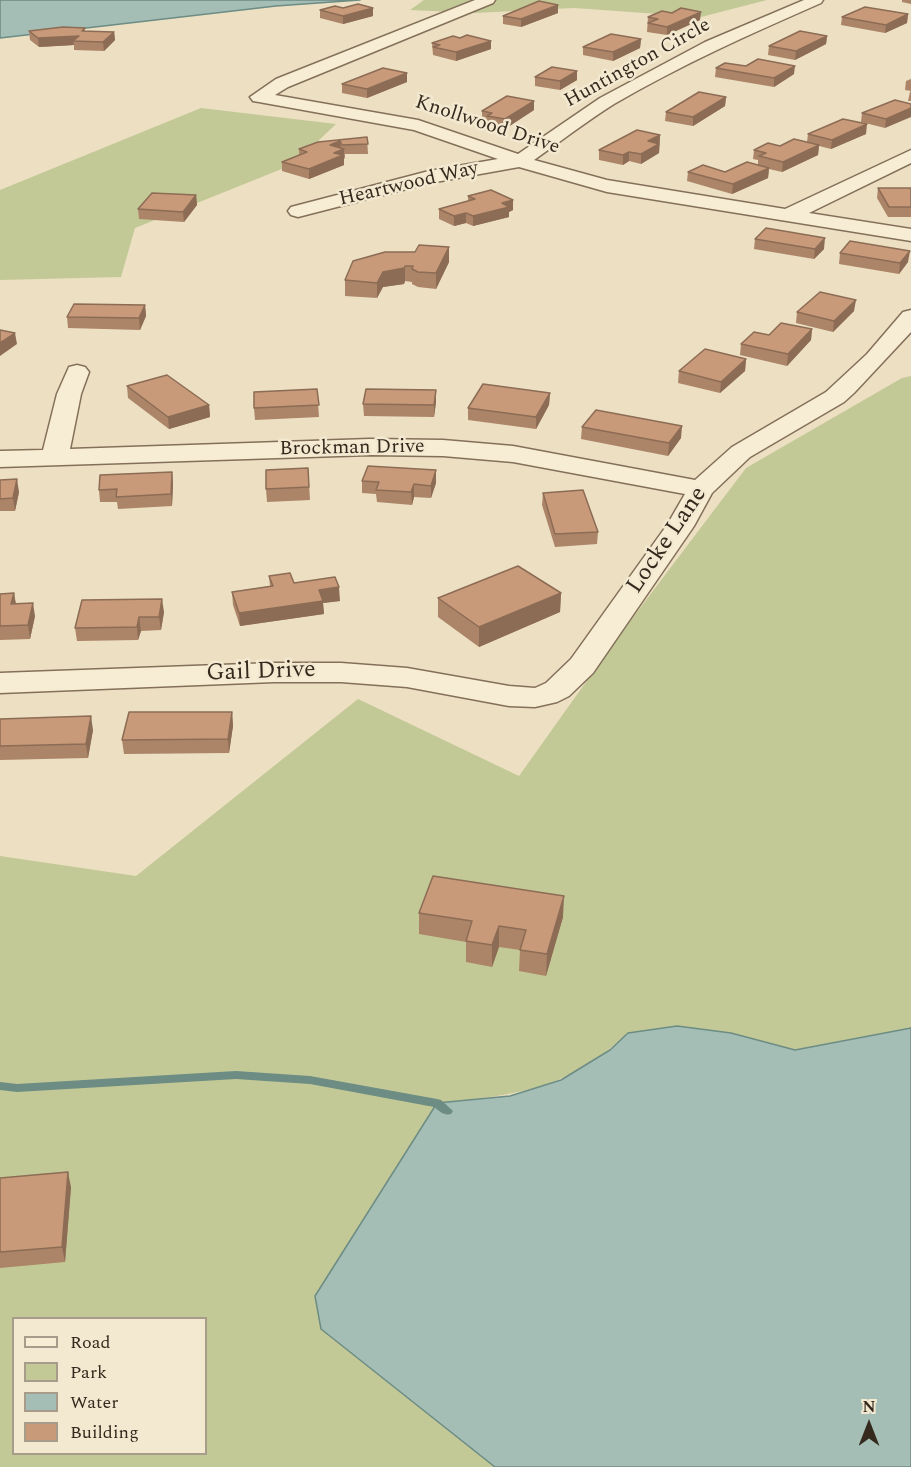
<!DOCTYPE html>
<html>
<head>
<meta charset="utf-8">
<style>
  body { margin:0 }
  #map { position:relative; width:911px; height:1467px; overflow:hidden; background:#ecdfc2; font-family:Spectral,serif }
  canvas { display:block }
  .legend { position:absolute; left:12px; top:1317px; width:195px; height:138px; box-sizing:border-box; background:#f3e9d1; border:2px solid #a79c89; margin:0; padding:8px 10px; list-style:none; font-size:18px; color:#35291d }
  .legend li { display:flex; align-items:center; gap:12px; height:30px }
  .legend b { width:30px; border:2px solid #a79c89 }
  .north { position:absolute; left:839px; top:1395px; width:60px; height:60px; -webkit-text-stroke:4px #f3e9d1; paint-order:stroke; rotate:0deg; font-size:16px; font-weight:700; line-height:24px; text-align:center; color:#35291d }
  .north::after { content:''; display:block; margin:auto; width:21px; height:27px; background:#35291d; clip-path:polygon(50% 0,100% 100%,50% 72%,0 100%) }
</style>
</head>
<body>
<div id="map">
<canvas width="911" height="1467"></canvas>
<ul class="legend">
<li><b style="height:8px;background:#f7edd4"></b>Road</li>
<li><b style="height:16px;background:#c3c996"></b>Park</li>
<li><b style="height:16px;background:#a4beb6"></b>Water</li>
<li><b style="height:16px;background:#c89a79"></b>Building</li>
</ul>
<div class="north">N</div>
</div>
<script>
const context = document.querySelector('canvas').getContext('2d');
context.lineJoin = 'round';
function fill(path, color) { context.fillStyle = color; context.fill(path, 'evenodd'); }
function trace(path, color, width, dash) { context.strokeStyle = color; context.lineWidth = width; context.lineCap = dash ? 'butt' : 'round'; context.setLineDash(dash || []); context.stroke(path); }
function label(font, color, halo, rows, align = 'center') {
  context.font = font + ' Spectral,serif'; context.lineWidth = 5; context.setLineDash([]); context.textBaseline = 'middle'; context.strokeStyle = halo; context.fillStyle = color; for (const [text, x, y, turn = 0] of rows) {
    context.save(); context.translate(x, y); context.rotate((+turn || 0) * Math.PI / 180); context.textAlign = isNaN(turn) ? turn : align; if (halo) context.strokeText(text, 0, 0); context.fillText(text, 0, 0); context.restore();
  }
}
fill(new Path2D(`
  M424 0H767L701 17 574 8 475 13 410 10Z
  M201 108 336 124 294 164 135 228 121 277 0 280V190Z
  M911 376V1028L795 1050 731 1033H628C567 1090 517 1095 437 1103L315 1296 321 1329 495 1467H0V856L136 876 358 699 519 776 618 637 746 468 902 378ZM14 1318H206V1454H14Z`), '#c3c996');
const water = new Path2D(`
  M0 0H360L276 6 0 38Z
  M677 1026 731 1033 795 1050 911 1028V1467H495L321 1329 315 1296 437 1103 510 1096 561 1080 610 1050 628 1033Z`);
fill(water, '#a4beb6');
trace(water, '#6c8c84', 1.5);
fill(new Path2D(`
  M236 1071 310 1076 437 1099 441 1100 453 1111 451 1114C444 1116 439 1111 434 1107L310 1084 236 1079 17 1092 0 1090V1082L17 1084Z`), '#6c8c84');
const minor = new Path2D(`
  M475 0H495L493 3 288 87 275 95 418 120 518 154 600 98 705 42 804 0H823L821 3C750 34 681 65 614 104 587 121 561 141 534 160L607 180 785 209 911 150V163L809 213 911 229V241L607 192 519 167 430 183 298 217 291 215 288 211 291 207 429 171 498 159 414 130 259 102 253 101 250 97 276 79Z
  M911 310V332L854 393 844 402 750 457 712 493 694 526 593 673 569 696 557 702 535 707 509 706 407 687 341 682H274L0 693V673L274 663H341L407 668 509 686 535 688 546 683 571 659 667 525 685 494 513 462 443 456 370 455 0 467V451L43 450 57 394 69 367 77 365 85 367 89 372 81 394 70 449 370 439 443 440 513 446 695 480 732 447 826 392 867 354 903 312Z`);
trace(minor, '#84705a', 3);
fill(minor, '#f7edd4');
fill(new Path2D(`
  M902 0H911V4L902 2Z
  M343 8H373V16L343 24 320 18V10Z
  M558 13 521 27 503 24V16Z
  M672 13 700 20 667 35 647 32 648 17Z
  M908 14 907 23 885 33 841 25 842 17Z
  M85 28V31L114 32 115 40 104 51 74 50V45L39 47 30 40 29 31Z
  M827 36 826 44 795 60 768 55 769 46Z
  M641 39 640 48 613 61 583 55V47Z
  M432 43 491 49 456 61 433 55Z
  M716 68 794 74 774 87 715 77Z
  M577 71V80L560 90 535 86V77Z
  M407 73V82L367 98 342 93V84Z
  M911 79V91L905 90 906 81Z
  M911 91V101H908L910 92Z
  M726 97 725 106 693 126 665 121 666 112Z
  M895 100 885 128 861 122 862 113Z
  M534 101V110L505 129 486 125V121H482V111Z
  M808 134H866L831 149 819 146 818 155 782 172 769 169 768 178 732 194 687 181 688 172H725L758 165V160L753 159 754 150 807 142Z
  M660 135 659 153 641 164 629 161 623 165 599 160V150Z
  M367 137 368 154H345V158L344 159V165L309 179 282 171V162L299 155V149Z
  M878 188H911V217H888L877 198Z
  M196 195 197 205 184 222 139 219 138 209Z
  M468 196 513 210 509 212V217L473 226 466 223 454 226 439 219V209L468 201Z
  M755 239 824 249 814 259 754 249Z
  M449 247V262L436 289 418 287 412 284V282L405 281 404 284 383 287 377 298 345 296V280L415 252Z
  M840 253 908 262 899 274 839 264Z
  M145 305 146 316 140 330 68 328 67 317Z
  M854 311 833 332 796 323 797 312Z
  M812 329 811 340 787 366 740 355 741 344Z
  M746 359 745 371 720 393 678 383 679 371Z
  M127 386 209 405 210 417 169 429 128 398Z
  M317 389 319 417 255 420 254 408Z
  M550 393 549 405 536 429 468 420V408Z
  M436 402 434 417 364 416 363 404Z
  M582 427 681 438 668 456 581 439Z
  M308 468 310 500 267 502 266 489Z
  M436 470V483L431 498 414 497 412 505 377 502 376 494 362 493V481Z
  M172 472 173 484 172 506 118 509 117 502H100L99 490Z
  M0 480 19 492 15 511H0Z
  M543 493 598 532 597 544 555 547 542 505Z
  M269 576 294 583 340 601 323 603 324 614 240 626 233 605 232 592 270 586Z
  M14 593 16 604 35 616 30 639 0 640V594Z
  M561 593 560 612 479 647 438 617V598Z
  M164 612 161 630 141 631 138 640 77 641 75 628Z
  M232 712 233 726 229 753 124 754 122 740Z
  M0 719 93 730 88 758 0 760Z
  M419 913 563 917 546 976 519 971 520 950 499 947 492 967 466 962V942L419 934Z
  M0 1178 71 1187 65 1262 0 1268Z`), '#ac8468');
fill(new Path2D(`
  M558 5V13L521 27V19Z
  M373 8V16L343 24V16Z
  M701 12 700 20 667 35V27Z
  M908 14 907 23 885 33 886 25Z
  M114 32 115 40 104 51 103 42Z
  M79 36 73 41 74 45 39 47 38 38Z
  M827 36 826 44 795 60 796 51Z
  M641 39 640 48 613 61V52Z
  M491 41V49L456 61V52Z
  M795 66 794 74 774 87V78Z
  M577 71V80L560 90V81Z
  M407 73V82L367 98V89Z
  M726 97 725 106 693 126V117Z
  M534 101V110L505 129V119Z
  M911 108V117L885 128 886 119Z
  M867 124 866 134 831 149 832 140Z
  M660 135 659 153 641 164V154L648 141Z
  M340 141 341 150 344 149V165L309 179V169L330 145Z
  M819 145 818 155 782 172 783 162Z
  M629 152V161L623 165V155Z
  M769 168 768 178 732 194 733 184Z
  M196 195 197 205 184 222 183 212Z
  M513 200V210L509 212V217L473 226V216L502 203Z
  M466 213V223L454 226V216Z
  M825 238 824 249 814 259 815 249Z
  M449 247V262L436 289V273Z
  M910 251 908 262 899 274 900 263Z
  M405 266V281L404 284 383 287 377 298V283L383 272Z
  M856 300 854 311 833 332 834 321Z
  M145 305 146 316 140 330 139 318Z
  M812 329 811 340 787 366 788 354Z
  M15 333 17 344 0 356V343Z
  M746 359 745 371 720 393 721 382Z
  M436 390V402L434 417V405Z
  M550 393 549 405 536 429V417Z
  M209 405 210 417 169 429 168 417Z
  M682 426 681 438 668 456 669 443Z
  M436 470V483L431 498V486Z
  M172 472 173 484 172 506 171 494Z
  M17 479 19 492 15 511 13 498Z
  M414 484V497L412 505 411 492Z
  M339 587 340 601 323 603 324 614 240 626 239 613 319 590Z
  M14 593 16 606 11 604Z
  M561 593 560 612 479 647V627Z
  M162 599 164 612 161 630 159 617Z
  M33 603 35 616 30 639 28 625Z
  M139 617 141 631 138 640 137 627Z
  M232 712 233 726 229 753 228 739Z
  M91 716 93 730 88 758 86 744Z
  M564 896 563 917 546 976 547 954Z
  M499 926V947L492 967V945Z
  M68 1172 71 1187 65 1262 62 1247Z`), '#8c6c55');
const building = new Path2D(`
  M539 1 558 5 521 19 503 16Z
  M358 4 373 8 343 16 320 10 335 6 343 8Z
  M865 7 908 14 886 25 842 17Z
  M681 8 701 12 667 27 648 23 658 19 648 17 662 11 672 13Z
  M63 27 85 28 82 31 114 32 103 42 73 41 79 36 38 38 29 31Z
  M800 31 827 36 796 51 769 46Z
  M611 34 641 39 613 52 583 47Z
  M467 35 491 41 456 52 433 47 440 45 432 43 453 36 460 38Z
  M758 59 795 66 774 78 716 68 725 63 746 66Z
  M552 67 577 71 560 81 535 77Z
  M383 68 407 73 367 89 342 84Z
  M699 92 726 97 693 117 666 112Z
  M507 96 534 101 505 119 487 116 492 113 482 111Z
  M895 100 911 104V108L886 119 862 113Z
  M843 119 867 124 832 140 808 134Z
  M637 130 660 135 648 141 659 144 641 154 629 152 623 155 599 150Z
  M367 137 368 144 342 145 340 141 330 145 344 149 334 153 343 155 309 169 282 162 307 152 299 149 318 142Z
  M794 139 819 145 783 162 759 156 766 153 754 150 768 143 780 146Z
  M747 162 769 168 733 184 688 172 703 165 725 172Z
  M878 188H911V207H889Z
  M491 190 513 200 502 203 509 207 473 216 466 213 454 216 439 209 475 199 468 196Z
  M152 193 196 195 183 212 138 209Z
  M766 228 825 238 815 249 755 239Z
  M850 241 910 251 900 263 840 253Z
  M419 245 449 247 436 273 418 272 412 269 413 266H405L404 268 383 272 377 283 345 280 353 261 385 252H415Z
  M820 292 856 300 834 321 797 312Z
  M74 304 145 305 139 318 67 317Z
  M781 323 812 329 788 354 741 344 754 332 769 335Z
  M0 330 15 333 0 343Z
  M705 349 746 359 721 382 679 371Z
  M167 375 209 405 168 417 127 386Z
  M483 384 550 393 536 417 468 408Z
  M317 389 319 405 254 408V392Z
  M366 389 436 390 434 405 363 404Z
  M596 410 682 426 669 443 582 427Z
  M368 466 436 470 431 486 414 484 411 492 376 490 379 482 362 481Z
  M308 468 309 487 266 489V470Z
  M172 472 171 494 116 497 117 489 99 490 100 475Z
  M17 479 13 498 0 499V480Z
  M583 490 598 532 555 534 543 493Z
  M518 566 561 593 479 627 438 598Z
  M290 573 294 583 335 577 339 587 319 590 323 601 239 613 232 592 273 586 269 576Z
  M14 593 11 604 33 603 28 625 0 626V594Z
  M162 599 159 617H139L137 627 75 628 82 600Z
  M129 712H232L228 739 122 740Z
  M91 716 86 744 0 746V719Z
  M433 876 564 896 547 954 520 950 526 930 499 926 492 945 466 941 472 921 419 913Z
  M68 1172 62 1247 0 1252V1178Z`);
fill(building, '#c89a79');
trace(building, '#8c6c55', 1.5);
label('20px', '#35291d', '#f3e9d1', [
  ["Huntington Circle",638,64,-29],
  ["Knollwood Drive",487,126,18],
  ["Heartwood Way",409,185,-13],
  ["Brockman Drive",352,449,-1]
]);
label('24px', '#35291d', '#f3e9d1', [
  ["Locke Lane",668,541,-56],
  ["Gail Drive",261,673,-2]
]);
</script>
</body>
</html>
